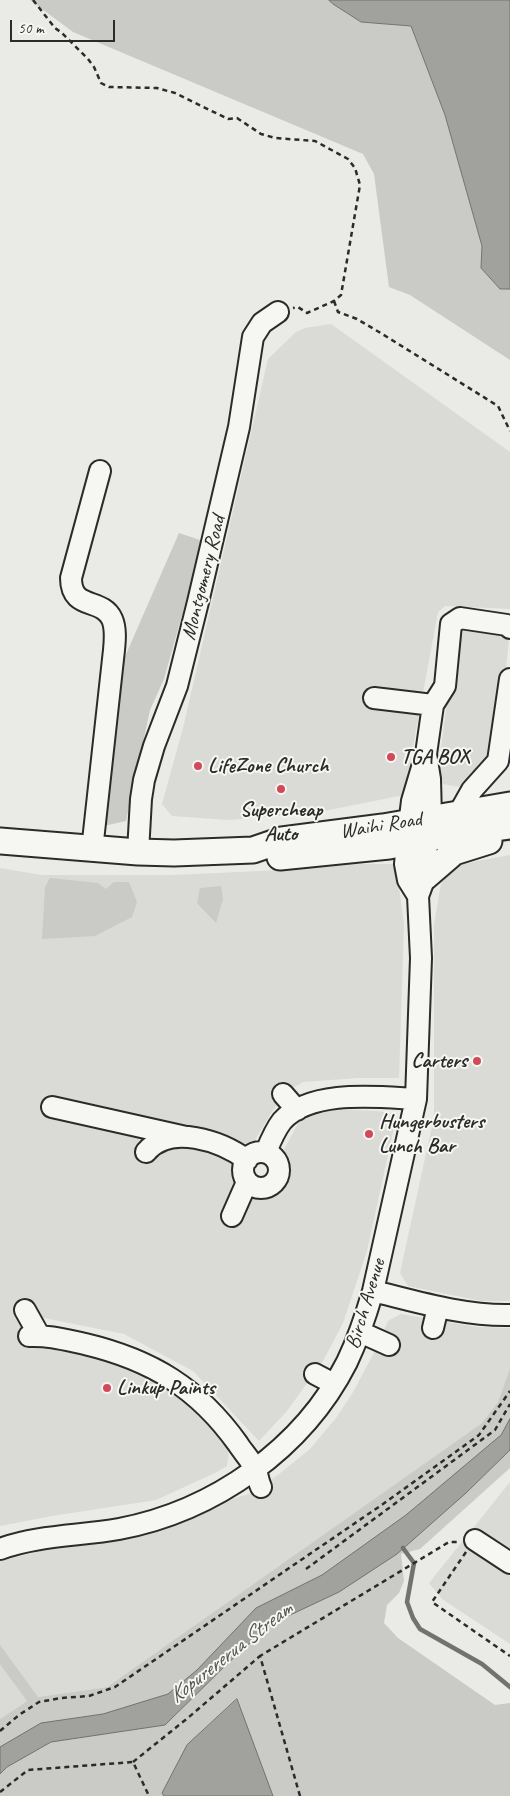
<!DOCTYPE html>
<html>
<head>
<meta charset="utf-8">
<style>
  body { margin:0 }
  #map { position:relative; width:510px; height:1796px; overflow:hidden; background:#eaeae6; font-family:Caveat,sans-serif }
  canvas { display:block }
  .scale { position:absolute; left:10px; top:20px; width:105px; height:22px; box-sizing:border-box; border:2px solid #2b2b2b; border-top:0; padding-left:6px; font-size:15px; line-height:18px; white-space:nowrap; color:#2b2b2b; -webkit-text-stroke:4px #f6f6f2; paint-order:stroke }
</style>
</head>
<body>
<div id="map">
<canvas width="510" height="1796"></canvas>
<div class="scale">50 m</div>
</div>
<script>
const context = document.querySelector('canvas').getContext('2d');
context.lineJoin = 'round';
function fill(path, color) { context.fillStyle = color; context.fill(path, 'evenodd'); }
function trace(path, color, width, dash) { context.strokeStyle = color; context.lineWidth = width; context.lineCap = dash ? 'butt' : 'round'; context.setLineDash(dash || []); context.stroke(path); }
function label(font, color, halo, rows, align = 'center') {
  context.font = font + ' Caveat,sans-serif'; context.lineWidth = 4; context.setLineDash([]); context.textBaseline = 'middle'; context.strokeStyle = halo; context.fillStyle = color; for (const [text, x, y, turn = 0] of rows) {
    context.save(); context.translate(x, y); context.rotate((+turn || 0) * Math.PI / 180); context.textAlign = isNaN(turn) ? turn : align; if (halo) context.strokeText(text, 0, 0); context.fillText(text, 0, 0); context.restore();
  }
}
fill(new Path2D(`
  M331 324 510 452V609L445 606 438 612 404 795 314 813 229 820 172 816 162 804 183 728 268 359 296 332 305 328Z
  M463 628 509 635V639L497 754 459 787 443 784 438 772 456 631Z
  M510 855V1301H481L408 1286 400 1273 434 1117V924L442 878 451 866Z
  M354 864H396L404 925 399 1078H358L303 1082 291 1089 273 1110 240 1165 249 1183 262 1185 275 1166 301 1118 312 1108 377 1111 397 1114 367 1251 343 1323 323 1361 287 1411 259 1441 193 1371 124 1334 34 1316 27 1320 109 1356 156 1374 192 1401 229 1451 227 1466 217 1472 156 1500 52 1516 0 1526V868L41 875H174L302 869Z
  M401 1314 477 1327 510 1328V1368L498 1402 482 1423 107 1687 31 1698 0 1719V1561L192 1515 221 1502 249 1494 278 1475 310 1449 336 1418 352 1394 376 1349 388 1321Z
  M510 1482V1644L442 1599 429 1583Z`), '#dadad6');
fill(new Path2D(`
  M30 0H329L333 4 361 22 411 26 445 115 482 246 481 268 500 289H510V360L410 295 389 287 374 174 363 154 73 32Z
  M179 533 203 541 164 679 150 710 126 821 99 827 120 668Z
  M50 878 98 883 106 889 114 882H129L137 902 132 917 95 936 42 939 45 887Z
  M221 886 223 899 216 923 197 903 200 888Z
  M510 1368V1468L420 1549 401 1554 404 1581 399 1593 387 1605 384 1623 398 1638 495 1705 510 1703V1796H0V1719L27 1701 0 1664V1645L38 1697 107 1687 482 1423 498 1402Z`), '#cacac7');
const water = new Path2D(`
  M329 0H510V289H500L481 268 482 246 445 115 411 26 361 22 333 4Z
  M510 1419V1450L466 1493 397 1554 339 1592 271 1624 227 1664 165 1725 51 1742 7 1767 0 1774V1747L41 1723 103 1714 168 1694 197 1670 256 1608 322 1575 406 1515 501 1435Z
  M237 1699 273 1796H164L162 1793 187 1745Z`);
fill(water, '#a1a19e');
trace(water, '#727270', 1);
trace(new Path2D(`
  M403 1548 414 1563 407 1602 413 1618 420 1629 482 1664 510 1687`), '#727270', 4.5);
const minor = new Path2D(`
  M374 698 433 705
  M459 813 472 790 498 761 510 679
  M92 850 114 650C115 640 116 628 112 619 102 597 71 611 71 578L100 471
  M138 852 141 799 144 780 154 746 177 686 198 602 239 427 253 337 262 323 278 312
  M418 896 408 880 405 864 407 842 412 801 426 754 433 705 445 686 451 624 460 618 507 625 510 628
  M283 1094 297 1110
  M52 1107 186 1137
  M146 1152C170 1123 221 1141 247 1160
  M266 1152C270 1142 275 1130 282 1121 311 1089 377 1097 416 1099
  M243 1170a18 18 0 1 1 36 0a18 18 0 1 1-36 0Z
  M232 1216 247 1182
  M373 1291C418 1302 464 1316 510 1315
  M25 1310 39 1335
  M433 1328 438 1307
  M360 1332 389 1345
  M29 1336C49 1335 66 1340 85 1344 152 1360 198 1388 238 1444 243 1452 251 1460 255 1469 258 1474 258 1481 261 1487
  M315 1374 334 1384
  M475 1540 510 1563
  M0 1549C38 1535 80 1536 119 1529 214 1511 303 1449 347 1362 358 1339 366 1315 373 1291L416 1099 421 958 418 896 425 877V860L431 818 430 779 426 754`);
const major = new Path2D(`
  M0 841 138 852 174 853 253 850 282 840 383 827 510 805
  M280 857 389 846 444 835 510 826
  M425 877 454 852 489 841`);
trace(minor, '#2b2b2b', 24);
trace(major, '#2b2b2b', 29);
trace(new Path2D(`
  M33 0 55 28 62 33 88 59 94 67 101 83 109 87 157 88 175 93 228 119 237 118 261 134 275 138 315 141 348 159 355 168 360 185 341 295 334 301 307 313 298 307 293 308
  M334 301 338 312 357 319 379 332 498 406 510 431
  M466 1552 432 1602 510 1656
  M306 1569 495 1430 510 1404
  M0 1731 19 1715 39 1702 61 1698 89 1696 115 1687 383 1504 479 1435 510 1391
  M133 1762 189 1717 260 1656
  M0 1792 28 1770 133 1762 149 1796
  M300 1796 260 1656 449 1542H459`), '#2b2b2b', 2.5, [5, 4]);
trace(minor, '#f6f6f2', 20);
trace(major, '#f6f6f2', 25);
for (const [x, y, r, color] of [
  [391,757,5,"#d1495b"],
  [198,766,5,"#d1495b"],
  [281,789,5,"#d1495b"],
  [477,1061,5,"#d1495b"],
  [369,1134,5,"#d1495b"],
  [107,1388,5,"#d1495b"]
]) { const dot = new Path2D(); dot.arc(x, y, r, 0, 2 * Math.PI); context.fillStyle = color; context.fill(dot); trace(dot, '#f6f6f2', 2); }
label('21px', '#2b2b2b', '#f6f6f2', [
  ["Montgomery Road",204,578,-76],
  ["Waihi Road",381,826,-9],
  ["Birch Avenue",366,1304,-73]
]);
label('bold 21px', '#2b2b2b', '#f6f6f2', [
  ["TGA BOX",401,757],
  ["LifeZone Church",208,766],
  ["Supercheap",281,810,"center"],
  ["Auto",281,834,"center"],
  ["Carters",467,1061,"right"],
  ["Hungerbusters",379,1122],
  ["Lunch Bar",379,1146],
  ["Linkup Paints",117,1388]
], 'left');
label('italic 22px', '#545453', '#f6f6f2', [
  ["Kopurererua Stream",231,1653,-38]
]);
</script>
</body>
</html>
